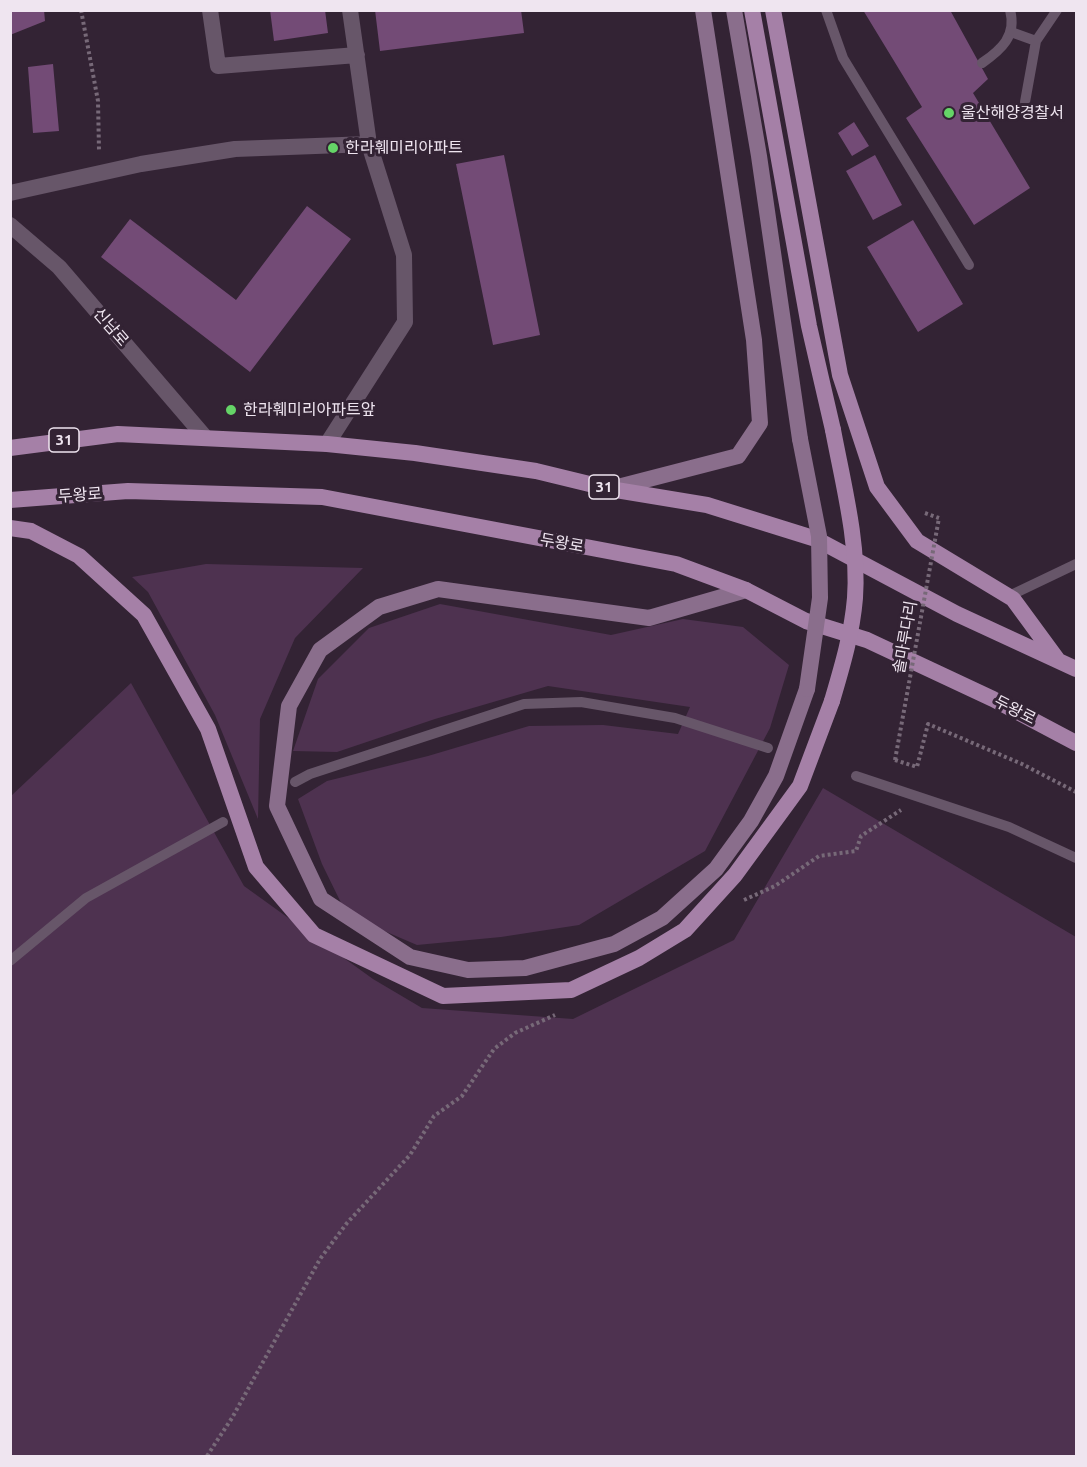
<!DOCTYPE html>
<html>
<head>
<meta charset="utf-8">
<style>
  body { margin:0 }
  #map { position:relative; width:1087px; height:1467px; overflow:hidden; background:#332334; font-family:Ubuntu,sans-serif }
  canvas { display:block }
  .frame { position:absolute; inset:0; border:12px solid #efe5f0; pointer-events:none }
</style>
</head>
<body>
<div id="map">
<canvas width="1087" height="1467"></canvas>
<div class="frame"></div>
</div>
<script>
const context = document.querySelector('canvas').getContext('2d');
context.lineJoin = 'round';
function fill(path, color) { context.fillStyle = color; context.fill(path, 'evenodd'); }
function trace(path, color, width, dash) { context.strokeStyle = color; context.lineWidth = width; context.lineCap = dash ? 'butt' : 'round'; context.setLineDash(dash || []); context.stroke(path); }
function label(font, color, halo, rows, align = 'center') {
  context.font = font + ' Ubuntu,"Noto Sans KR",sans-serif'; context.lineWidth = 6; context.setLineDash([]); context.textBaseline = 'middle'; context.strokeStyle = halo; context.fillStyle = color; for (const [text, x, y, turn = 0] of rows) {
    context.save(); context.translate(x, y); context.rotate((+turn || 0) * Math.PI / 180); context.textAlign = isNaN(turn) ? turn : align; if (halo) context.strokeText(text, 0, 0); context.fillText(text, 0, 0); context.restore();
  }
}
fill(new Path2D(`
  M206 564 363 568 295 638 260 719 258 819 215 715 148 592 132 577Z
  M440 604 611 635 683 619 743 627 789 665 770 728 705 851 579 925 501 937 417 945 347 915 322 864 298 799 327 781 428 756 529 726 603 725 678 734 690 707 548 686 435 719 337 752 293 751 318 679 369 628Z
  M131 683 244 886 373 979 422 1008 573 1019 734 940 823 788 1076 937V1456H11V796Z`), '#4e3250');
fill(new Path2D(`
  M10 10H44L45 21 10 35Z
  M270 10H325L328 33 274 41Z
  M375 10H521L524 33 380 51Z
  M863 10H950L988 79 973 93 1030 188 974 225 906 118 922 107Z
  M53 64 59 131 33 133 28 67Z
  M854 122 869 146 852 156 838 133Z
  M504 155 540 335 493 345 456 164Z
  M875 155 902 205 873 220 846 171Z
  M307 206 351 239 250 372 101 257 130 219 236 300Z
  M913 220 963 304 918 332 867 247Z`), '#734b76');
trace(new Path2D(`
  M81 10 98 101 99 150
  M925 513 939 518
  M895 760 917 767 928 724 1022 764 1076 792
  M744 900 775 886 819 856 856 851 861 836 901 810
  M207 1456 232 1418 320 1259 347 1223 410 1155 434 1116 462 1096 494 1049 515 1033 555 1015`), '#776978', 4, [3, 3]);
trace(new Path2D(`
  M826 10 843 58 969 265
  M1011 32 1036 41
  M982 63C1001 50 1017 36 1010 10
  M1025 102 1036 41 1057 10
  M1009 596 1076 564
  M856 776 1009 827 1076 858
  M295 782 310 774 524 704 581 702 675 718 768 748
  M10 961 86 898 223 822`), '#675669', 10);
trace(new Path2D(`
  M210 10 218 66 357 55
  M350 10 369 144
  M10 193 141 164 235 149 369 144 404 255 405 322 327 444`), '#675669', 16);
trace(new Path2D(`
  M10 225 59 267 204 436`), '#675669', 16);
trace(new Path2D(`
  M734 10 759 156 800 439
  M610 489 738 456 760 423 754 340 703 10
  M746 590 649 618 438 589 379 607 320 650 289 706 277 806 321 899 410 957 468 970 525 968 614 944 662 918 716 869 751 821 776 776 807 689`), '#8a6e8c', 16);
trace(new Path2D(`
  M752 10 809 326 833 430
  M773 10 840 375 877 487 917 541 1013 599 1057 659
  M10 448 118 434 327 444 415 453 536 471 610 489 707 505 816 539 957 614 1076 669
  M10 500 128 491 322 497 676 564 746 590 806 621 867 640 993 699 1076 743
  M10 528 31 531 79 556 144 615 208 729 256 867 314 935 443 996 571 990 639 958 685 930 735 875 800 786 832 701`), '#a580a7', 16);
trace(new Path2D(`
  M895 760 939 518`), '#776978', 4, [3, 3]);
trace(new Path2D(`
  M800 439 819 536 820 598 807 689`), '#8a6e8c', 16);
trace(new Path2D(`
  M832 701C842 667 852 634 855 598 859 544 843 483 833 430`), '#a580a7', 16);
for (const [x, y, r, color] of [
  [949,113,6,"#65d467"],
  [333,148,6,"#65d467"],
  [231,410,6,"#65d467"]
]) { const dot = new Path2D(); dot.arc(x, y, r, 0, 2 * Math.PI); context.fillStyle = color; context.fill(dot); trace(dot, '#332334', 2); }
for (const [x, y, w] of [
  [64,440,30],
  [604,487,30]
]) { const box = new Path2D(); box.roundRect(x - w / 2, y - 12, w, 24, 4.5); context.fillStyle = '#332334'; context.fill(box); trace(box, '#efe5f0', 1.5); }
label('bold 15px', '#efe5f0', null, [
  ["31",64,440],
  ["31",604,487]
]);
label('16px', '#efe5f0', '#332334', [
  ["울산해양경찰서",961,113],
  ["한라훼미리아파트",345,148],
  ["한라훼미리아파트앞",243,410]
], 'left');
label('16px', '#efe5f0', '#332334', [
  ["신남로",111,327,49],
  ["두왕로",80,495,-4],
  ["두왕로",562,543,10],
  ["솔마루다리",905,637,-80],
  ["두왕로",1015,710,27]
]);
</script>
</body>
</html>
